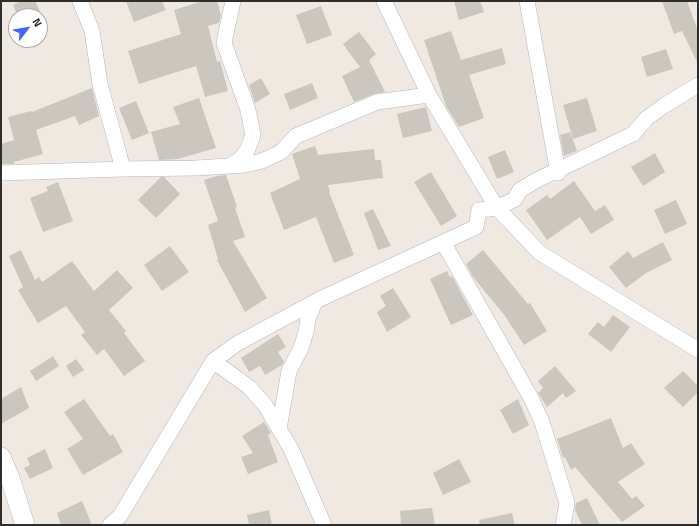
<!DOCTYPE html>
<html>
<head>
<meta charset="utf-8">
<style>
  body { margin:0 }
  #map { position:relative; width:699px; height:526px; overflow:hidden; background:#efe9e1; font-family:"Titillium Web",sans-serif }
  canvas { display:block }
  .frame { position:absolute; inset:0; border:2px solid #2e2e2e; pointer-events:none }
  .north { position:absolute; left:8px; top:8px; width:40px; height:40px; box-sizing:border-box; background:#fff; border:1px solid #ababab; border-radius:50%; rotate:59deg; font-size:11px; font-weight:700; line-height:16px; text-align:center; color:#2e2e2e }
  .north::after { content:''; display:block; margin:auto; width:14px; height:18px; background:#4264fb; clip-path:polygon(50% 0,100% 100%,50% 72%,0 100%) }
</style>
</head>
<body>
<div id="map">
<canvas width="699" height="526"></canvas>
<div class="frame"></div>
<div class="north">N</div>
</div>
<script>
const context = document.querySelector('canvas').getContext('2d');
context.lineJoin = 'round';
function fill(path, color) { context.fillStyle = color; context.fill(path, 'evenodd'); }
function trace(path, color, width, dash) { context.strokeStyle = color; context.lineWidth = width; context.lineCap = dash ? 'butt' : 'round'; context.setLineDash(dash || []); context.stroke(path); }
fill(new Path2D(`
  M21 1H35L42 16H18L13 5Z
  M126 1H162L166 10 134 22Z
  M203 1H217L221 15 219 23 208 26 217 62 220 61 228 91 205 97 196 66 139 84 128 51 181 34 174 10Z
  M454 1H480L484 12 459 20Z
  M662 1H687L698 31V64L682 31 674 34Z
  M321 6 332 35 307 44 296 15Z
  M451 31 461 60 502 48 506 64 469 75 484 118 459 127 446 106 424 40Z
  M359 32 376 54 369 60 385 92 374 94 354 102 342 76 360 67 343 44Z
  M666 49 673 69 647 77 641 57Z
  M261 78 270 94 255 103 249 85Z
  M312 83 318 98 290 110 284 94Z
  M92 88 99 116 79 125 75 116 36 130 43 154 14 162V164H1V144L14 140 8 117 31 111 32 112Z
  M199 98 216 148 178 159 159 160 151 132 180 124 173 107Z
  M587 98 597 131 573 139 563 105Z
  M136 101 149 133 132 140 119 108Z
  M426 107 432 131 403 138 397 114Z
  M570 132 577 151 564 156 560 135Z
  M315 146 318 155 374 149 375 160H381L383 178 328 185 330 192H329L354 255 334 263 316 217 284 230 270 193 300 179 292 154Z
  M505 150 514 172 497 179 488 157Z
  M655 153 665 172 643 186 631 167Z
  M431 172 457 216 441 226 414 182Z
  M226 175 237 207 235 208 245 237 233 241 267 298 245 312 217 260 218 259 208 225 218 221 204 180 217 176Z
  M161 177H164L180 194 156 218 138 200Z
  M574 181 595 211 605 205 614 220 591 234 580 217 547 240 526 210 547 195 550 199Z
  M58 182 73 221 43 232 30 198 48 191 46 187Z
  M676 200 687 224 665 234 654 210Z
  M373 209 391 246 378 250 364 213Z
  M663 242 672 260 646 273 626 288 609 267 628 251 633 258Z
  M170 246 189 272 162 291 144 265Z
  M21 250 35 280 39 277 42 282 72 261 94 291 117 270 133 288 109 310 126 331 124 333 145 361 124 376 104 349 97 355 81 335 85 332 66 306 38 323 18 290 23 287 9 256Z
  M483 250 528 304 530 303 547 331 524 345 505 316 473 277 466 264Z
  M447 271 450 277 452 276 473 315 451 325 430 279Z
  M393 288 411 317 387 332 377 312 386 306 380 296Z
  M613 315 630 327 611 352 588 334 598 322 604 327Z
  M278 334 286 347 278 352 284 362 282 365 265 375 260 366 249 372 241 358Z
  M53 356 59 366 36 381 30 371Z
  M76 359 84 370 73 377 66 366Z
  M555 366 576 391 566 398 563 393 547 407 538 393 543 388 538 381Z
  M683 371 698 386V392L683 407 664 388Z
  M21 387 29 408 1 424V399Z
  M84 399 110 436 113 434 123 452 83 475 67 449 83 439 64 412Z
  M518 399 529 425 513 434 500 410Z
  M611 418 623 448 631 443 645 464 618 482 632 499 636 496 645 506 622 522 575 467 571 470 565 457 563 458 557 439Z
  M264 422 271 433 268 435 278 462 248 474 241 457 253 453 242 436Z
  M45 449 53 468 30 479 24 468 30 465 27 458Z
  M459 459 471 482 443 495 433 473Z
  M587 498 600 525H582L575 510 576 503Z
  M82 501 92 525H61L57 513Z
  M432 508 435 525H401L400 511Z
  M269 510 272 525H249L247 515Z
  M512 513 515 525H480L479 520Z`), '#cbc7bf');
const minor = new Path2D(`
  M80 1 92 31 100 84 123 169 196 168 245 165 262 161 281 152 296 136 377 102 429 95 497 208 540 253 698 350
  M384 1 429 95
  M527 1 558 173
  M229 166 239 160 247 151 253 135 248 110 224 43 233 1
  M1 173 123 169
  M443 242 531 398 542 422 567 503 563 525
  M213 361 249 387 265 405 291 449 324 525
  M279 429 289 371 301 348 306 332 308 319 315 302
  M110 525 120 516 213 361 238 343 320 299 476 227 479 210 497 208 515 199 520 190 537 180 633 134 647 118 665 105 698 85`);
const tertiary = new Path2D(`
  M1 457 10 478 25 525`);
trace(minor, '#b4b7c1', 16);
trace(tertiary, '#b4b7c1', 20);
trace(minor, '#fff', 15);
trace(tertiary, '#fff', 19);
</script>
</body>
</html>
